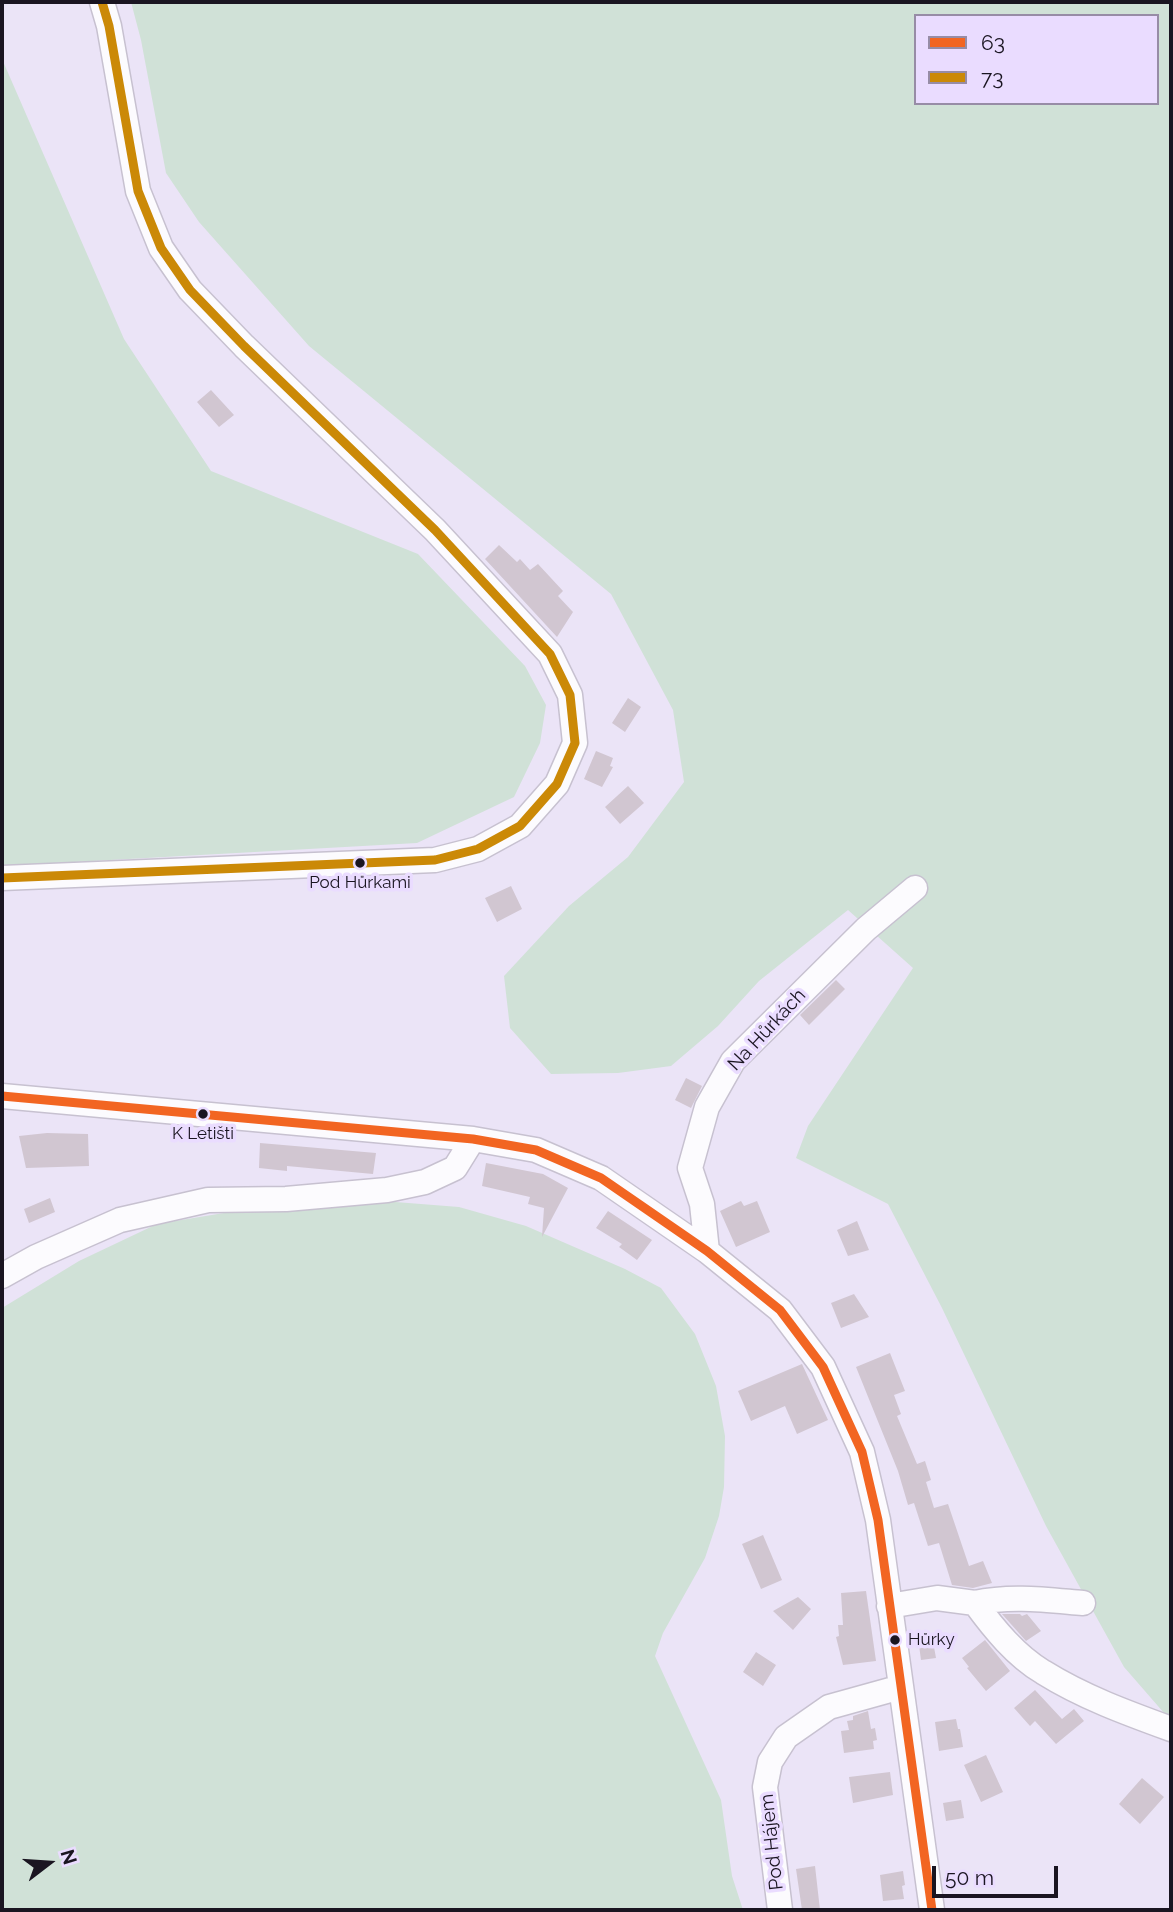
<!DOCTYPE html>
<html>
<head>
<meta charset="utf-8">
<style>
  body { margin:0 }
  #map { position:relative; width:1173px; height:1912px; overflow:hidden; background:#ebe4f7; font-family:Raleway,sans-serif }
  canvas { display:block }
  .frame { position:absolute; inset:0; border:4px solid #1a1521; pointer-events:none }
  .legend { position:absolute; left:914px; top:14px; width:245px; height:91px; box-sizing:border-box; background:#eadcff; border:2px solid #978ca6; margin:0; padding:9px 12px; list-style:none; font-size:21px; color:#1a1521 }
  .legend li { display:flex; align-items:center; gap:14px; height:35px }
  .legend b { width:35px; border:2px solid #978ca6 }
  .north { position:absolute; left:14px; top:1828px; width:70px; height:70px; -webkit-text-stroke:5px #eadcff; paint-order:stroke; rotate:73deg; font-size:19px; font-weight:700; line-height:28px; text-align:center; color:#1a1521 }
  .north::after { content:''; display:block; margin:auto; width:24px; height:32px; background:#1a1521; clip-path:polygon(50% 0,100% 100%,50% 72%,0 100%) }
  .scale { position:absolute; left:932px; top:1866px; width:126px; height:32px; box-sizing:border-box; border:4px solid #1a1521; border-top:0; padding-left:9px; font-size:21px; line-height:24px; white-space:nowrap; color:#1a1521; -webkit-text-stroke:5px #eadcff; paint-order:stroke }
</style>
</head>
<body>
<div id="map">
<canvas width="1173" height="1912"></canvas>
<div class="frame"></div>
<ul class="legend">
<li><b style="height:9px;background:#f26522"></b>63</li>
<li><b style="height:9px;background:#cb8907"></b>73</li>
</ul>
<div class="north">N</div>
<div class="scale">50 m</div>
</div>
<script>
const context = document.querySelector('canvas').getContext('2d');
context.lineJoin = 'round';
function fill(path, color) { context.fillStyle = color; context.fill(path, 'evenodd'); }
function trace(path, color, width, dash) { context.strokeStyle = color; context.lineWidth = width; context.lineCap = dash ? 'butt' : 'round'; context.setLineDash(dash || []); context.stroke(path); }
function label(font, color, halo, rows, align = 'center') {
  context.font = font + ' Raleway,sans-serif'; context.lineWidth = 7; context.setLineDash([]); context.textBaseline = 'middle'; context.strokeStyle = halo; context.fillStyle = color; for (const [text, x, y, turn = 0] of rows) {
    context.save(); context.translate(x, y); context.rotate((+turn || 0) * Math.PI / 180); context.textAlign = isNaN(turn) ? turn : align; if (halo) context.strokeText(text, 0, 0); context.fillText(text, 0, 0); context.restore();
  }
}
fill(new Path2D(`
  M131 2H1171V1721L1124 1667 1046 1526 942 1308 888 1204 796 1158 808 1126 913 968 848 910 759 981 718 1026 671 1066 618 1073 551 1074 510 1028 504 976 569 906 628 857 684 782 673 710 611 594 309 346 199 222 166 173 141 40ZM916 16H1157V103H916Z
  M2 59 124 339 211 471 418 554 525 666 546 705 540 743 514 797 417 843 2 866Z
  M370 1200 459 1207 526 1226 625 1269 661 1288 695 1334 716 1386 725 1436 724 1487 719 1516 705 1558 663 1633 655 1656 721 1800 732 1876 743 1910H2V1308L79 1261 157 1224 230 1212 292 1210Z`), '#d0e1d7');
fill(new Path2D(`
  M211 390 234 415 219 427 197 402Z
  M499 545 517 562 520 559 530 570 538 564 563 591 558 596 573 612 557 637 485 559Z
  M628 698 641 707 625 732 612 723Z
  M596 751 613 758 610 766 613 767 602 787 584 779Z
  M628 786 644 803 620 824 605 807Z
  M511 886 522 909 497 922 485 898Z
  M836 980 845 989 809 1025 800 1015Z
  M686 1078 702 1086 691 1108 675 1100Z
  M47 1133 88 1134 89 1166 26 1168 19 1136Z
  M260 1143 376 1153 373 1174 287 1166V1171L259 1168Z
  M486 1163 543 1174 568 1188 542 1237 544 1208 528 1204 530 1197 482 1186Z
  M50 1198 55 1212 29 1223 24 1209Z
  M741 1201 744 1206 757 1201 770 1232 736 1247 720 1211Z
  M608 1211 652 1240 637 1260 619 1247 622 1244 596 1228Z
  M857 1221 869 1250 848 1256 837 1230Z
  M854 1294 869 1317 841 1328 831 1303Z
  M890 1353 905 1391 894 1395 901 1414 897 1416 917 1464 925 1461 931 1480 926 1482 934 1508 948 1504 969 1566 983 1561 992 1583 973 1588 952 1585 939 1543 928 1546 914 1503 908 1505 898 1471 856 1367Z
  M802 1364 828 1420 797 1434 785 1406 751 1421 738 1391Z
  M763 1535 782 1580 761 1589 742 1544Z
  M866 1591 876 1661 843 1665 836 1637 839 1636 838 1625H843L841 1593Z
  M798 1597 811 1609 793 1630 773 1611Z
  M1002 1614H1020L1022 1616 1027 1614 1041 1631 1026 1641Z
  M932 1636 936 1658 921 1660 918 1638Z
  M985 1640 1010 1671 986 1691 967 1668 969 1667 962 1658Z
  M756 1652 776 1665 763 1686 743 1672Z
  M1035 1690 1062 1719 1074 1709 1084 1721 1056 1744 1035 1721 1030 1726 1014 1708Z
  M868 1711 871 1729 875 1728 877 1740 873 1741 874 1749 844 1753 841 1731 849 1730 847 1721 853 1720V1716Z
  M956 1719 958 1729H960L963 1747 939 1751 935 1722Z
  M986 1755 1003 1792 981 1802 964 1765Z
  M890 1772 893 1795 853 1803 849 1777Z
  M1142 1778 1164 1797 1140 1824 1119 1804Z
  M961 1800 964 1818 946 1821 943 1803Z
  M815 1866 820 1910H802L796 1869Z
  M903 1871 905 1885 902 1886 904 1899 883 1901 880 1875Z`), '#d1c6d1');
const minor = new Path2D(`
  M2 878 435 860 478 849 520 826 557 784 575 743 570 695 550 654 435 530 244 346 190 290 161 248 138 191 109 26 102 2
  M2 1096 473 1139 536 1150 601 1178 707 1251 780 1310 823 1367 862 1452 878 1520 932 1910
  M707 1251 702 1204 690 1168 707 1107 733 1061 866 929 915 888
  M2 1276 36 1257 120 1220 208 1200 286 1199 387 1190 425 1182 455 1168 473 1139
  M975 1603C1011 1595 1047 1600 1083 1603
  M889 1606 937 1598 975 1603C994 1629 1016 1656 1043 1672 1083 1697 1127 1713 1171 1729
  M780 1910 765 1787 770 1762 786 1737 829 1707 901 1687`);
trace(minor, '#c7c1d0', 27);
trace(minor, '#fcfbfe', 24);
trace(new Path2D(`
  M2 1096 473 1139 536 1150 601 1178 707 1251 780 1310 823 1367 862 1452 878 1520 932 1910`), '#f26522', 9);
trace(new Path2D(`
  M2 878 435 860 478 849 520 826 557 784 575 743 570 695 550 654 435 530 244 346 190 290 161 248 138 191 109 26 102 2`), '#cb8907', 9);
for (const [x, y, r, color] of [
  [360,863,6,"#1a1521"],
  [203,1114,6,"#1a1521"],
  [895,1640,6,"#1a1521"]
]) { const dot = new Path2D(); dot.arc(x, y, r, 0, 2 * Math.PI); context.fillStyle = color; context.fill(dot); trace(dot, '#eadcff', 2.5); }
label('17px', '#1a1521', '#eadcff', [
  ["Pod Hůrkami",360,883],
  ["K Letišti",203,1134],
  ["Hůrky",908,1640,"left"]
]);
label('19px', '#1a1521', '#eadcff', [
  ["Na Hůrkách",767,1030,-47],
  ["Pod Hájem",772,1842,-96]
]);
</script>
</body>
</html>
